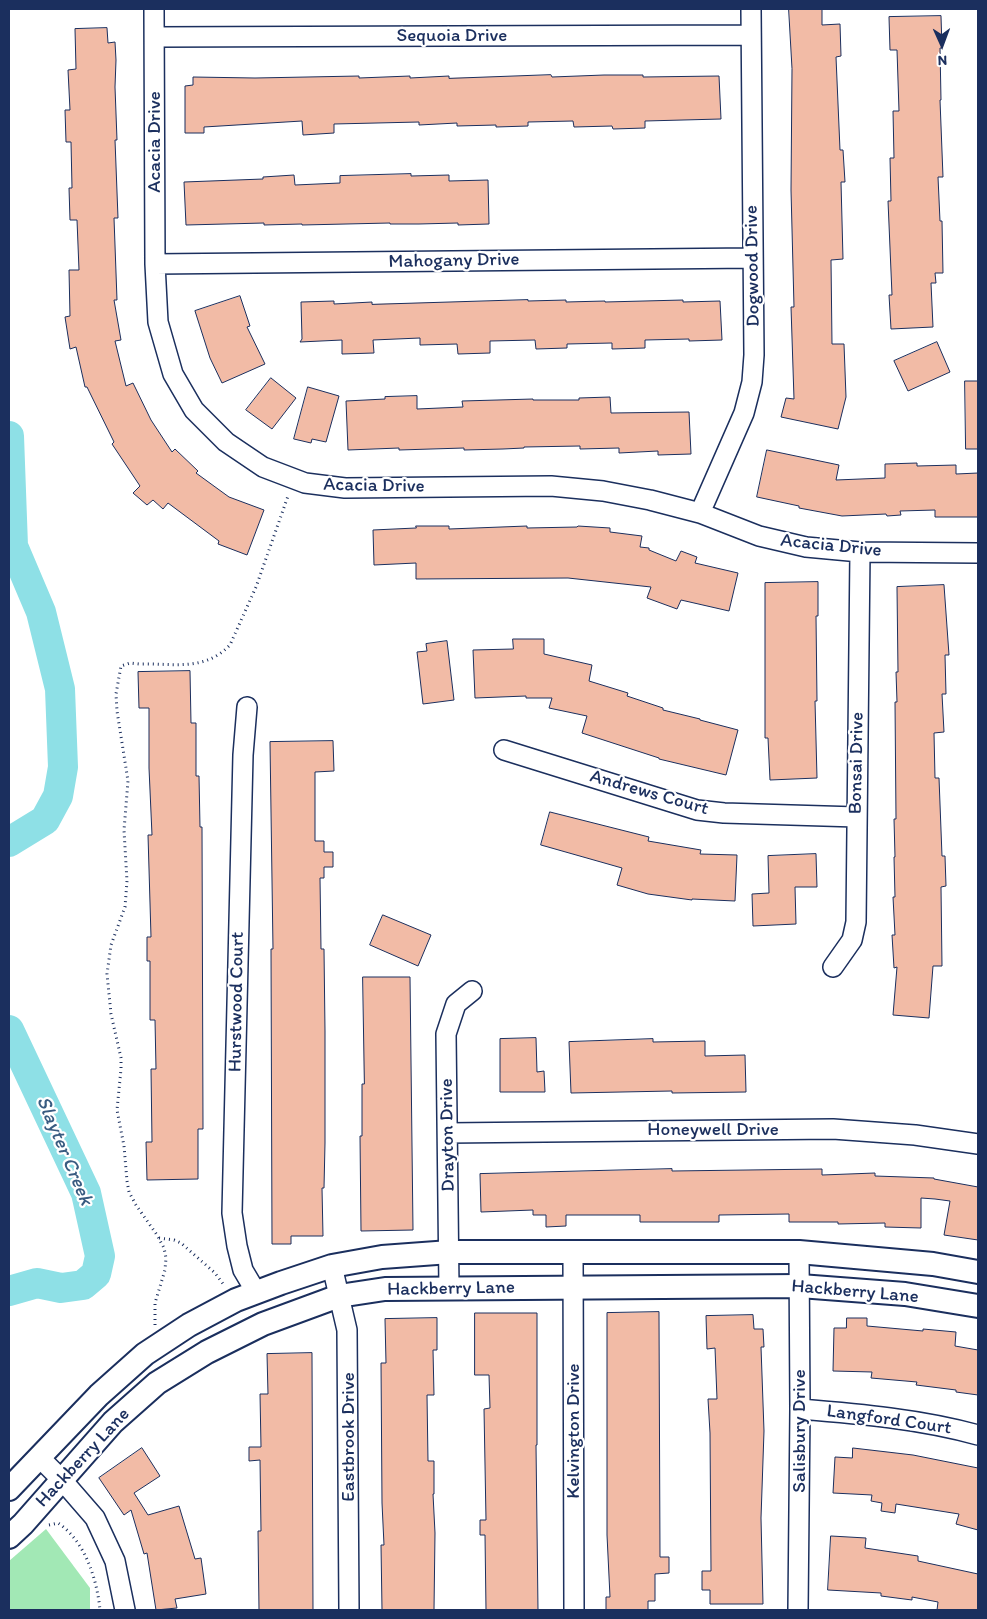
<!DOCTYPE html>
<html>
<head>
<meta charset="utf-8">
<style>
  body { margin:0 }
  #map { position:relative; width:987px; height:1619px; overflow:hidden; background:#fff; font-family:Itim,sans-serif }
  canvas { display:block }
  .frame { position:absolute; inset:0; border:10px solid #1b2f5e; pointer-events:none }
  .north { position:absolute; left:917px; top:20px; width:50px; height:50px; -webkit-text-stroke:4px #fff; paint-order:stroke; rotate:178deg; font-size:14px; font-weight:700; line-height:20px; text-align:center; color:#1b2f5e }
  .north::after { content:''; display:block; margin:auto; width:18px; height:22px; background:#1b2f5e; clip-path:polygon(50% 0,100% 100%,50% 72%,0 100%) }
</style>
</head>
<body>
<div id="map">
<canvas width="987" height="1619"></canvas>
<div class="frame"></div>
<div class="north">N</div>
</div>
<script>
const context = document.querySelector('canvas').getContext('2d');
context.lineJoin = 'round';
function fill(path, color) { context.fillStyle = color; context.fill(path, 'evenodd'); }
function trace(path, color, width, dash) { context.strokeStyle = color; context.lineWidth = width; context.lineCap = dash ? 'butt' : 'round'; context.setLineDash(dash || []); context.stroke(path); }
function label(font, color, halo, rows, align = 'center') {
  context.font = font + ' Itim,sans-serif'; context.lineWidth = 4.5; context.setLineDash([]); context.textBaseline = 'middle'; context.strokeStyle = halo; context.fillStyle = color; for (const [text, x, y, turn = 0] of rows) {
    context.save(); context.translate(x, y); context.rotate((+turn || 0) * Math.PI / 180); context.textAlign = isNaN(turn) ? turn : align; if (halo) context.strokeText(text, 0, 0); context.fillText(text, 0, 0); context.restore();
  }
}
fill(new Path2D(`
  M46 1529 90 1588V1610H9V1561Z`), '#a2e8b5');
trace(new Path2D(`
  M9 436 13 546 41 612 60 689 63 767 58 796 45 820 9 842
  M9 1030 86 1193 100 1256 96 1274 83 1285 61 1288 37 1283 9 1291`), '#8ee0e6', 30);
const building = new Path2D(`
  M789 9H822V25L840 24 841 56 836 57 840 150H843L845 182H841L843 259 831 260 832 344H844L846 397 838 429 781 417 786 398 794 399 791 307H794L791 190 792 69Z
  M941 16 942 48H940L941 100H940L943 177H938L940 221H942L943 273H935L936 283H931L933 327 891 329 889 295H892L888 201H891L890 158H894L893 111H899L897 50H890L889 17Z
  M107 28 108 43 115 42 116 60 115 87 117 140H115L118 218H114L117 300H114L121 340 115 341 126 386 133 383 151 420 172 452 175 449 198 471 196 473 229 497 264 510 247 555 218 544 219 541 168 503 163 509 153 500 147 505 133 493 140 486 112 444 114 442 87 387H85L76 347 70 349 65 317 70 316 69 270H79L77 220H70L69 188H72L71 142H66L65 110H70L68 70 76 69 75 29Z
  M551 75 552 77 604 75H643V77L719 76 721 119 645 121V128L613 129 612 126 574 127 573 121 528 122V126L496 127V125L457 126V123L419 125V122L334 124V133L303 135 302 121 204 127V133H185V86L193 85V77L255 78 359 76V78L410 76V78L449 76V78Z
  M411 174V176L449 175V181L488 180 489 224 458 225V223L419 224H390V223L302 225V224L264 225V223L186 225 184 182 263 179V177L294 175 295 185 340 183V176Z
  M240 296 250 326 247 327 265 364 222 383 210 358 195 311Z
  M528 300V301L566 300V302L605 301V302L683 300V302L720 301 722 340 689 341V339L645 340V348L612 349V343L567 344V348L536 349 535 340 490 341V353L458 354 457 344 420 345V338L373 340 374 353 342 354V340L300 342 302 339 301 302 334 301V304L372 302V304Z
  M937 342 950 372 908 391 894 361Z
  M271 378 296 398 272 429 246 410Z
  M965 381H978V449H966Z
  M308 387 339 396 326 442 312 439 311 443 294 439Z
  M417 396V409L463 407 462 401 533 399V400H579V398L610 397 611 413 689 412 691 454 658 455V451L619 453V448L580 449V446L524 447V448L503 449 464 450V448L399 450V448L348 450 346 401 385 399V397Z
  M767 450 839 465 836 480 885 478V464L917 463V466L956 465V474L978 473V517H935V510L900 511 901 515 887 516 886 514 842 516 799 508V506L757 497Z
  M416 526H449V529L527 526V528L577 527 578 526 610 528V532L642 536 640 547 649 548V550L676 561 681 551 697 557 695 563 738 573 729 611 681 600 677 609 647 598 651 587 568 578 416 579V563L374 565 373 530 416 528Z
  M818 582V616H816L817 701H815L817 778 770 780 768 738H765V583Z
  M944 585 949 655H945L946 694H942L944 732 934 733 935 778H939L942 856H945L946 886 941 887 942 966H933L929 1018 893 1015 897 967 894 968 892 935H895L893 897H895L894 857H895L894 819H896L895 702H897L896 672H898L897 587Z
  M513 639H544V654L592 665 589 681 628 693 627 696 663 708V710L700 719V720L738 730 726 775 659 759V758L582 733 587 716 549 708 552 698H526V696L475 698 473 650 513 649Z
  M447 641 454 700 423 704 417 652 427 651 426 644Z
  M190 671 191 723H196V776H199L200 827H202L203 1129H198V1179L147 1180 146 1142H152L151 1069H156L155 1020H150V961H147V937H151L148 835H152L149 768V708H139L138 672Z
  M333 741 334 771 315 772V841H324V852H333V867H324V878H320L321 949H324L325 1031V1143L324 1188H322L323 1236H291V1244H272L271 949H273L270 742Z
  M550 812 649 837 648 841 701 850 700 854 737 855 735 901 692 899V900L648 894 617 885 622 868 541 845Z
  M816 854 817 887H795L796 924 753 926 752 894 769 893 768 856Z
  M383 915 431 935 418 966 370 945Z
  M363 977H410L413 1230 361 1231 360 1136H362V1084H364Z
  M536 1038 537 1072 544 1071 545 1092H500V1039Z
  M653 1039V1042L705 1041V1056L745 1055 746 1092 672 1093V1091L571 1093 569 1042Z
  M672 1169V1171L822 1169V1175L875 1173V1176L934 1178V1179L978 1187V1240L944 1235 950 1201 935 1199 921 1198V1228L885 1227V1223L838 1224V1222H789V1214L719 1215V1222H640V1215H566V1226L546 1227V1215H533V1210L481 1212 480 1174Z
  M659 1312 660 1557H669V1573L655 1574V1601H648V1610H606V1597H610L607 1535V1313Z
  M475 1313H537V1445H536L538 1610H486L485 1535H480V1520H486L484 1409 490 1408 489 1375H475Z
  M753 1315 754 1329H763L764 1347H761L764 1431 761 1518 763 1604H710V1590H702V1571H711L710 1433 708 1399H717L715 1348 707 1349 706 1316Z
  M437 1318V1350H433L434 1395H427L428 1461H434V1494H433L435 1533 434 1610H382L381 1545H384L382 1503 381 1363H386L385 1319Z
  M847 1318H867V1326L923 1331V1329L956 1332 955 1346 978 1350V1395L956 1392V1390L916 1385 917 1382 871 1378 872 1372 833 1371 834 1328H846Z
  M312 1353 313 1610H259L258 1531H261L260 1460 249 1461V1447H261L260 1394H268L267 1354Z
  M142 1448 160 1476 134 1493 148 1515 179 1506 195 1559 201 1558 206 1594 175 1599 177 1608 156 1610 147 1553 144 1554 131 1510 124 1515 99 1478Z
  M853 1448 913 1455 978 1468V1530L956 1524 959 1514 896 1504 895 1513 881 1511 882 1503 871 1501 872 1495 833 1493 835 1457 852 1458Z
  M831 1536 866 1538 865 1548 918 1556V1561L978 1574V1610H937L938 1602 912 1597V1600L881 1596V1593L828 1590Z`);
fill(building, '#f2bba6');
trace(building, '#1b2f5e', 1);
const minor = new Path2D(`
  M154 9 155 264 158 322 173 374 194 410 226 442 263 467 305 483 345 488 551 486 603 491 650 500 700 513 759 536 806 547 860 552 978 553
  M155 37 750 35
  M155 264 752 258
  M700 513 744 413 752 382 754 355 751 9
  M247 707 243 755 232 1213 237 1246 243 1270 256 1292
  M504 750 697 810 724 813 857 817
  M833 967 852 940 856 922 860 552
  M448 1133 833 1129 915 1135 978 1144
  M573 1252 574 1610
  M332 1266 347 1330 349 1610
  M449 1288 446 1034 456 1004 472 991
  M800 1409C860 1414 920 1419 978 1435
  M39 1457 62 1480 95 1518 115 1561 125 1610
  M798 1610 800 1409 799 1252`);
const tertiary = new Path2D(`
  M9 1489 99 1395 145 1354 189 1325 236 1300 281 1283 332 1266 382 1257 450 1252H799L933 1264 978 1272
  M9 1537 23 1524 113 1422 157 1383 207 1352 263 1324 339 1296 385 1289 800 1286 905 1294 978 1306`);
trace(minor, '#1b2f5e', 22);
trace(tertiary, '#1b2f5e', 26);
trace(new Path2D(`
  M159 1238 174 1240 181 1243 215 1273 224 1285
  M155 1325V1303L165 1270 166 1258 164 1248 157 1235 136 1205 129 1192 127 1181 124 1146 117 1110 121 1069V1058L111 1014 107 974 111 945 125 907 127 881 124 830 128 781 117 711 116 694 121 666 130 663 139 664C173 663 204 672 230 645L256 587 288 496
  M49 1525 58 1523C85 1541 97 1579 100 1610`), '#1b2f5e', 3, [1, 4]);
trace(minor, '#fff', 19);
trace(tertiary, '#fff', 22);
label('19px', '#1b2f5e', '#fff', [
  ["Sequoia Drive",452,36],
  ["Acacia Drive",155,142,-90],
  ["Mahogany Drive",454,261,-1],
  ["Dogwood Drive",753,266,-91],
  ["Acacia Drive",374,486,1],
  ["Acacia Drive",831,546,6],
  ["Bonsai Drive",857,763,-89],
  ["Andrews Court",649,793,16],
  ["Hurstwood Court",237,1002,-89],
  ["Honeywell Drive",713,1130],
  ["Drayton Drive",448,1135,-91],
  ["Hackberry Lane",451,1289,-1],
  ["Hackberry Lane",855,1292,5],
  ["Langford Court",889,1420,8],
  ["Kelvington Drive",574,1431,-90],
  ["Salisbury Drive",800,1431,-90],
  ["Eastbrook Drive",349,1437,-90],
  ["Hackberry Lane",83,1458,-47]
]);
label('italic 20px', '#385b80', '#fff', [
  ["Slayter Creek",64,1151,67]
]);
</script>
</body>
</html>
